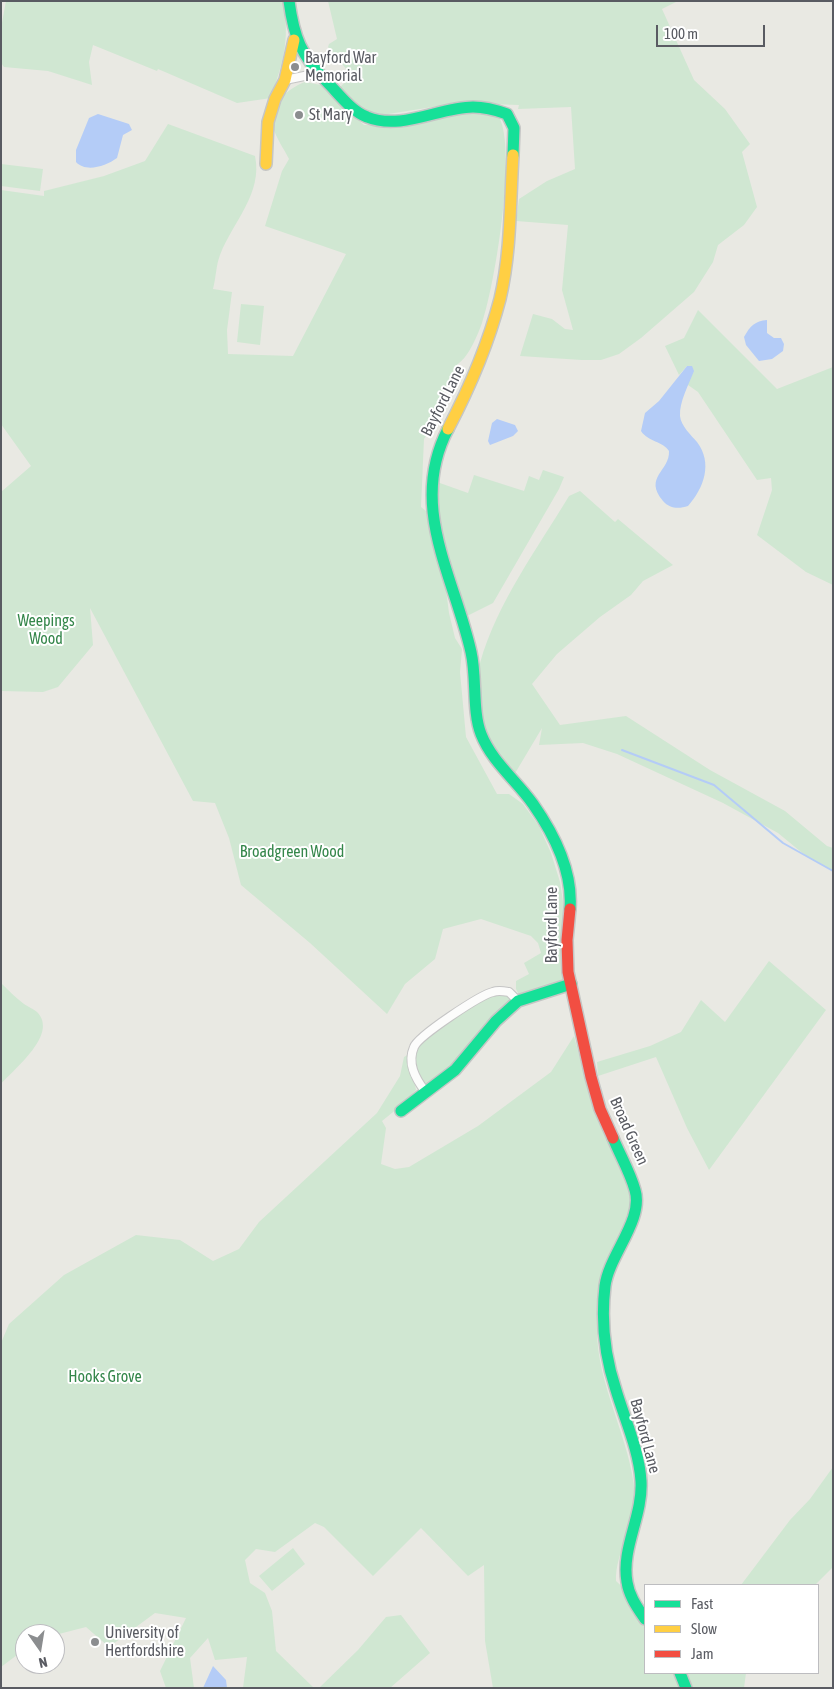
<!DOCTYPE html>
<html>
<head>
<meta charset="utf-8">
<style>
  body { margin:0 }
  #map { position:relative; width:834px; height:1689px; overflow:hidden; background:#e9e9e3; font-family:"Asap Condensed",sans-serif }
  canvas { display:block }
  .frame { position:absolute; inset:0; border:2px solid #595b62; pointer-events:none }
  .legend { position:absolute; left:644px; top:1584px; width:175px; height:90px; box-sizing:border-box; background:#fff; border:1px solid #bdbdc0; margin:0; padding:6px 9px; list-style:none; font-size:15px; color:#595b62 }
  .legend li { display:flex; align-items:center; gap:10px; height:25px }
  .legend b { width:25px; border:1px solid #bdbdc0 }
  .north { position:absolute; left:15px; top:1624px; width:50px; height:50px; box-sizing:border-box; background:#fff; border:1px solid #bdbdc0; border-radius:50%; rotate:167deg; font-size:14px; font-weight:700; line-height:20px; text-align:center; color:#595b62 }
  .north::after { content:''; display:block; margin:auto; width:18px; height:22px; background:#8b8d8f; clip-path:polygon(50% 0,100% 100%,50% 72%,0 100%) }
  .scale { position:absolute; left:656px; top:25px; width:109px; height:22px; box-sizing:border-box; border:2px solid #595b62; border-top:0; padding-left:6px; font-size:15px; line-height:18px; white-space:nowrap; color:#595b62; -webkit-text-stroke:4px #fff; paint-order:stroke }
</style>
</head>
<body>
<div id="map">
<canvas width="834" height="1689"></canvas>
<div class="frame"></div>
<ul class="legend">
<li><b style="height:6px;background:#16e098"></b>Fast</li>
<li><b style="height:6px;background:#ffcf43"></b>Slow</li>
<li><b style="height:6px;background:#f24e42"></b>Jam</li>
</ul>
<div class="north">N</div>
<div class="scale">100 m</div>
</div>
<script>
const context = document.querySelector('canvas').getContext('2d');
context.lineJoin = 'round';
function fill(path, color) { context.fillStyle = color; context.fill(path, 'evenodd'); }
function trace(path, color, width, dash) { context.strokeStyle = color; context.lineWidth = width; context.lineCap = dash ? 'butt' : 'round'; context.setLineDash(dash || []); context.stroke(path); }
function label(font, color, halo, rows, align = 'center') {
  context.font = font + ' "Asap Condensed",sans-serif'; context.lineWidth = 4; context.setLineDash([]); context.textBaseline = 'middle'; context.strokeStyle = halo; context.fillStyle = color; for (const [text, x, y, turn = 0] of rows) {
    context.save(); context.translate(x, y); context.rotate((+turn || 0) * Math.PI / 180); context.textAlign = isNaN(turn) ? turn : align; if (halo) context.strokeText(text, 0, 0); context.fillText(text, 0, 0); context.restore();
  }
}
fill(new Path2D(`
  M6 1H284C289 44 284 58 271 98L237 103 158 69 157 71 93 45 89 62 92 85 48 71 4 67 1 63V28Z
  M328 1H678L662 9 694 80 725 109 750 144 742 152 757 207 744 225 718 245 713 262 694 292 641 338 619 354 601 360H582L520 356 533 314 552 319 565 329 573 330 562 290 568 225 516 221 519 199 547 181 575 169 571 107 518 109 519 105 458 103 382 115 371 113 357 104 340 87 352 76 328 47 329 44 337 39Z
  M305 82 321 85 364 125C374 125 385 125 395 124 422 122 474 106 499 117 517 150 495 285 482 323 478 334 472 348 465 357 462 361 457 364 455 368 444 388 437 411 429 432L424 439 421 507 426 511 431 539 445 582 449 613 455 638 462 649 460 672 466 737 497 794H509L523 804 539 826 551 853 560 882 563 901 564 924 561 939 564 982 519 995 516 989V981L529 974 524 963 541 953 538 943 531 936 481 919 443 929 435 959 405 984 387 1014 310 943 241 885 229 838 215 803 193 801 90 608 93 645 58 687 43 692 1 691V492L31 466 1 424V190L44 196V191L104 176 145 161 168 124 255 156C263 193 233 222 220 255 216 265 216 278 213 289L232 292 227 330 228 354 293 356 346 254 265 226 282 171 289 159C284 149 276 138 273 127 266 107 288 88 305 82Z
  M1 164 43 169 40 191 1 186Z
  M241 304 264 306 260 345 237 342Z
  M698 310 777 389 833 367V585L806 572 757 535 772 490 771 478 757 480 698 392 688 385 687 366 679 375 665 346 684 338Z
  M543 470 564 477 559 489 493 603 467 616 441 539 437 482 468 493 474 475 524 491 529 476 539 480Z
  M580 491 615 522 618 519 673 565 643 581 631 595 600 617 557 654 532 684 560 725 626 716 710 770 785 811 827 846 833 848V871L806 856 778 833 723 803 617 754 583 743 539 745 542 728 514 775C489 749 479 722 480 686 480 679 478 670 480 663 497 603 537 549 569 496Z
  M769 961 826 1010 709 1170 687 1128 656 1057 598 1076 597 1062 650 1046 681 1032 701 1000 725 1022Z
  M1 983C9 991 16 998 24 1004 28 1007 34 1009 37 1012 59 1034 14 1069 1 1084Z
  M492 994H508L512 1000 460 1062 429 1085 422 1082 415 1068 414 1054 422 1039Z
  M574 1036 593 1106 634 1196C625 1242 596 1282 597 1330 597 1385 630 1438 635 1493 638 1522 615 1551 616 1581L645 1608V1673H746L744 1688H493L485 1641 484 1565 468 1576 421 1528 373 1576 324 1527 315 1523 275 1552 256 1549 245 1560 250 1583 265 1593 272 1611 276 1651 314 1688H243L247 1657 215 1660 208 1638 190 1658 194 1688H166L160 1671 186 1618 155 1613 109 1647 86 1627 55 1635 25 1634V1649L1 1667V1343L9 1324 64 1275 136 1235 180 1240 213 1261 239 1249 259 1222 377 1113 400 1076 404 1057 409 1054 416 1090 403 1104 382 1121 386 1128 381 1164 395 1169 409 1167 478 1126 551 1072Z
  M833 1467V1567L815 1585H741L790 1520 810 1499Z
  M293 1548 305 1564 272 1591 259 1576Z
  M401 1615 430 1653 390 1688H319L358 1650 386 1617Z`), '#d0e7d2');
fill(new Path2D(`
  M98 114 129 124 132 130 123 135 117 158C106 166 86 173 76 162V150L89 118Z
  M767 320V333L774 338H781L784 344 783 351 772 359 759 361 746 345 744 337C750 326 755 321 767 320Z
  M687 366H692L694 371C689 384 679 402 680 416 681 426 691 435 697 442 713 463 704 488 688 506 679 509 670 509 663 501 643 477 670 471 669 451 663 441 648 442 641 431L645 413 659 401Z
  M497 419 515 425 518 431 513 436 490 445 488 441 492 423Z
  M213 1666 226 1680 227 1688H203Z`), '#b4ccf7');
trace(new Path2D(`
  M622 750 714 785 783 843 833 871`), '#b4ccf7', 2);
const street = new Path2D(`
  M285 80 309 75 314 69
  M425 1091C415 1078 407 1063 414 1047 418 1036 480 995 493 992 498 990 503 991 509 992L518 1001`);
const fast = new Path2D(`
  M289 1C294 38 301 55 327 82 339 94 351 111 367 117 401 131 440 107 473 107 486 107 496 110 507 114L514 128 513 155
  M448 429C408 506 454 576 471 652 477 678 472 711 481 734 492 762 516 780 533 804 554 834 573 872 570 909
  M401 1111 455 1070 496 1021 518 1001 571 984
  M613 1138C620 1155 630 1172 635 1190 644 1220 609 1255 605 1286 601 1320 605 1357 616 1390 625 1420 639 1450 641 1481 643 1516 621 1548 627 1582 629 1596 637 1607 645 1619
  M680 1673 686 1688`);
const slow = new Path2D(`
  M266 164 268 122 275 99 285 80 294 40
  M448 429C470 387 488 345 500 299 511 253 510 202 513 155`);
const jam = new Path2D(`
  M570 909 567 940 568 972 591 1077 600 1109 613 1138`);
trace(street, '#c5c5c5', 10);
trace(fast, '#c5c6c5', 14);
trace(slow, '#c5c6c5', 14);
trace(jam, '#c5c6c5', 14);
trace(street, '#fcfcfb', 8);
trace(fast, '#16e098', 11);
trace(slow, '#ffcf43', 11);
trace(jam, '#f24e42', 11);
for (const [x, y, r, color] of [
  [295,67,5,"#8b8d8f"],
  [299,115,5,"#8b8d8f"],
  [95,1642,5,"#8b8d8f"]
]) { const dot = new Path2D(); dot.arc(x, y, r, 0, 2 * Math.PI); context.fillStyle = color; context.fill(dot); trace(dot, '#fff', 2); }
label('16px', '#595b62', '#fff', [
  ["Bayford War",305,58],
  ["Memorial",305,76],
  ["St Mary",309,115],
  ["University of",105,1633],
  ["Hertfordshire",105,1651]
], 'left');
label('16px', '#595b62', '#fff', [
  ["Bayford Lane",443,401,-63],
  ["Bayford Lane",552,925,-90],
  ["Broad Green",629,1131,66],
  ["Bayford Lane",645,1436,75]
]);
label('16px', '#34864a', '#fff', [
  ["Weepings",46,621],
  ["Wood",46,639],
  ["Broadgreen Wood",292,852],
  ["Hooks Grove",105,1377]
]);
</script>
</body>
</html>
